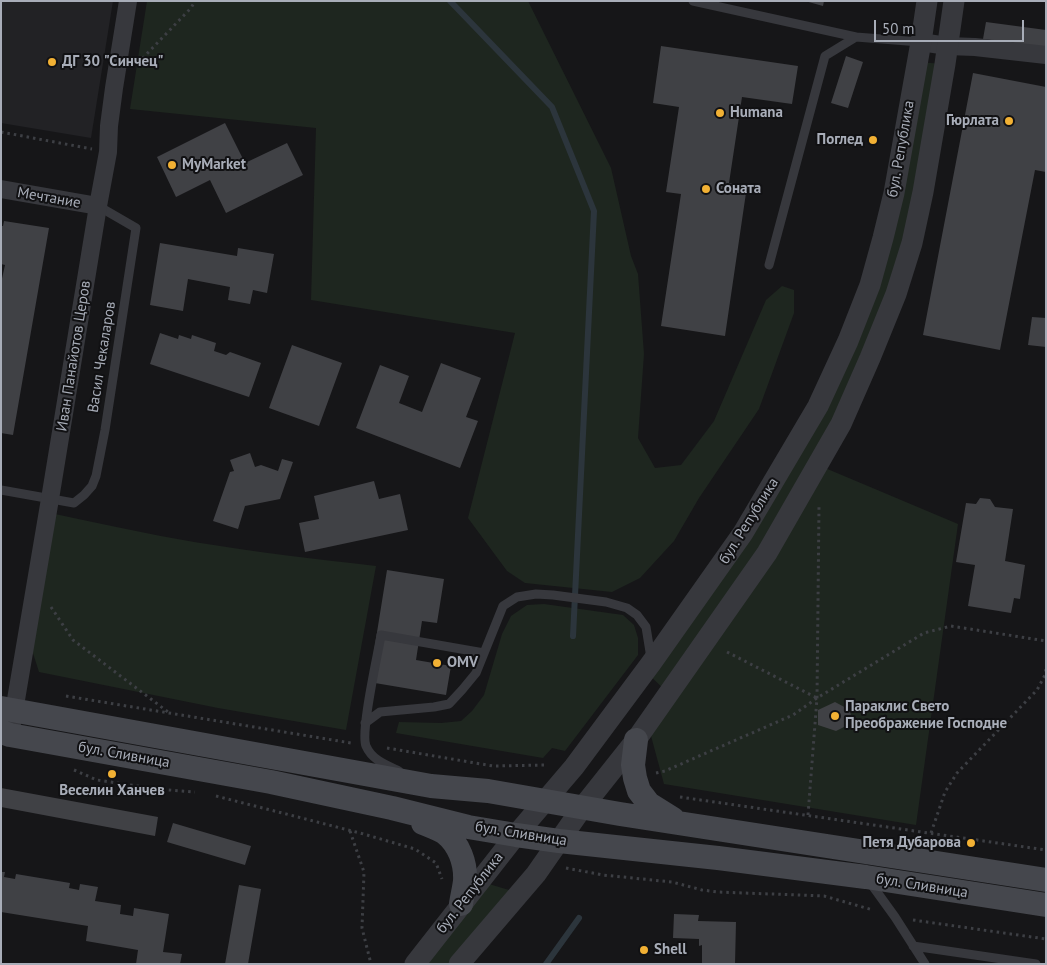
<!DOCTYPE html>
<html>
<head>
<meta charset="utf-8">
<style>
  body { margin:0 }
  #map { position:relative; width:1047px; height:965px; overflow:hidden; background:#161618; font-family:"PT Sans",sans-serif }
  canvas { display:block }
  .frame { position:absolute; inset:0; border:2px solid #a8adb8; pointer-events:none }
  .scale { position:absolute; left:874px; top:20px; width:150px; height:22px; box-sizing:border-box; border:2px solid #a8adb8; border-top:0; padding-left:6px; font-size:15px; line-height:18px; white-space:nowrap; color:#a8adb8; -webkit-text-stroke:4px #111113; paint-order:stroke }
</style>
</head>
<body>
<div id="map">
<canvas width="1047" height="965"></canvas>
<div class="frame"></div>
<div class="scale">50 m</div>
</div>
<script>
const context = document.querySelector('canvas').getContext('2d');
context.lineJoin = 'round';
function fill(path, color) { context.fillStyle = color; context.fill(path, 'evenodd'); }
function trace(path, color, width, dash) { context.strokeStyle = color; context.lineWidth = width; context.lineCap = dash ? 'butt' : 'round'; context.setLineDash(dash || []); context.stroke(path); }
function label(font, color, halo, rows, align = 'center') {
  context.font = font + ' "PT Sans",sans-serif'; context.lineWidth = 4; context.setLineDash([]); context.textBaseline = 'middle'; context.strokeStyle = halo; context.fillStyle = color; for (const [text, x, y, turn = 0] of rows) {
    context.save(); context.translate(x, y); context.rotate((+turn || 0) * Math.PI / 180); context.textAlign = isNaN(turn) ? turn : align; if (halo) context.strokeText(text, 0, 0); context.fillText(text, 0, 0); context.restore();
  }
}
fill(new Path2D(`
  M1 1H113L91 138 1 123Z`), '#222225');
fill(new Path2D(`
  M147 1H528L611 168 631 256 638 274 644 354 638 438 655 468 681 465 714 421 766 300 782 286 794 290V313L759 409 699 498 674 541 640 578 612 592 525 583 507 571 468 518 515 333 311 300 316 128 130 109Z
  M917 62 945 64 912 243 818 465 958 524 916 825 664 784 651 736 669 694 645 671 743 533 848 341Z
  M55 514C102 524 148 534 194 542 255 552 315 559 376 566L346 730 218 708 39 672 32 650Z
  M544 604 623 615 634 625 638 638V655L565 751 552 748 543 758 396 733 399 722 441 723 461 721 472 711 484 695 502 634 511 616 527 605Z
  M479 881 519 893 459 964H415Z`), '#1e261f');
trace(new Path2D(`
  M450 1 552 107 594 211 573 636
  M546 964 579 918`), '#2c353c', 6);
fill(new Path2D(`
  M805 1H824L823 6Z
  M986 22 1046 30V47L983 39Z
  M661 46 798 66 792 104 742 97 729 183 747 186 725 336 661 326 681 194 666 192 679 107 653 103Z
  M846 56 863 62 848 108 831 103Z
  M973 73 1046 87V172L1035 170 1000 350 923 335Z
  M225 123 245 163 287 143 303 175 226 213 210 180 176 197 157 157Z
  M4 221 49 228 13 435 1 433V283L5 265 1 264V226H3Z
  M160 243 237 256 238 248 274 254 267 293 253 290 250 304 228 300 230 287 188 279 183 311 150 305Z
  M1032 317 1046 318V347L1028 345Z
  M160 333 178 339 179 335 191 339 192 335 216 343 214 351 226 355 230 352 261 363 249 397 150 364Z
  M292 345 342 363 319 426 269 408Z
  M441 363 481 378 466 417 478 421 460 468 356 428 380 365 409 376 399 403 422 412Z
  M250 453 255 467 261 465 278 471 282 459 293 462 280 499 245 506 238 529 213 521 230 472 234 471 230 460Z
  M374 481 379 499 400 494 408 530 305 552 299 523 319 519 314 496Z
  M980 498 990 499 995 507 1013 509 1005 561 1025 565 1020 599 1014 598 1011 613 968 606 975 565 956 562 966 503 976 504Z
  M387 570 444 579 437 623 422 621 416 660 451 666 446 695 369 682Z
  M835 702 850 710 852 723 836 731 818 725V710Z
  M1 788 158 817 155 836 1 807Z
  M173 823 251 846 245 865 167 842Z
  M1 872H5L4 877 15 879 16 874 70 883 69 888 79 890 80 884 98 887 95 901 121 905 120 914 133 916 134 908 169 914 163 952 182 954 180 964H136L138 950 86 941 88 926 1 912Z
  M239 885 261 889 248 964H225Z
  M674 914 699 915 698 921 736 922 735 964H702V945L699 946V939L673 938Z`), '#404145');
trace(new Path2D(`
  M138 63 191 8 195 1
  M1 132 92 149
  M51 607 73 640 168 712
  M727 652 817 698
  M66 696 351 743
  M387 748 493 766 545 765
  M74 770 97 780 157 789 195 792
  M656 773 665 771 793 715 817 698 924 633 951 626 1046 641
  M216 796 360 833 415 849 436 863 442 879
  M680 797 1046 850
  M808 815 817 698 819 506
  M350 831 364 872 362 928 371 964
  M931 833 945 792 957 773 1037 690 1045 675 1046 669
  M566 868 603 875 672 882 702 890 718 892 824 896 873 910
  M913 920 1046 939`), '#3d3f44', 3, [2.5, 4]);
trace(new Path2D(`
  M693 1 856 37 920 42
  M769 265 825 56 856 37
  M1 490 74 503 84 495 92 486 96 476 105 430 136 228 98 206
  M365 723 380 712 434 707 449 704 462 690 476 673 503 606 517 597 536 594 553 595 606 602 627 608 637 615 646 627 651 658
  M399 771C386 765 372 760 366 746 360 732 378 654 381 635L484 653
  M869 881 895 917 925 964
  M913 946 1036 964`), '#37383d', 9);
trace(new Path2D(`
  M921 42 947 46 975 47 1046 55
  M1 189 98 206
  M10 735 50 499 98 206 108 152 109 126 114 88 128 1`), '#37383d', 18);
trace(new Path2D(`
  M415 964 516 835 574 767 652 662 743 533 818 406 848 341 870 285 883 238 894 193 921 42 927 1
  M459 964 536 874 582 808 636 740 767 553 841 424 870 358 896 294 912 243 923 192 945 64 954 1`), '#37383d', 21);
trace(new Path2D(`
  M1 708 431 786 488 791 620 814 1046 880
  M1 732 10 735 271 782 392 808 468 827 516 835 559 841 718 858 866 877 1046 905
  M636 740 633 765 635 778 639 791 649 804 673 819
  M423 823C430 826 439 829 445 833 459 844 466 863 465 881 464 889 462 897 461 904`), '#45474d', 24);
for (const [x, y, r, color] of [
  [52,62,5,"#f2b134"],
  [720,113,5,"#f2b134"],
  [1009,121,5,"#f2b134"],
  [873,140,5,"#f2b134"],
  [172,165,5,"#f2b134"],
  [706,189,5,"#f2b134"],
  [437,663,5,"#f2b134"],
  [835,716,5,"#f2b134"],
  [112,774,5,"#f2b134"],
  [971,843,5,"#f2b134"],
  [644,950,5,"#f2b134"]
]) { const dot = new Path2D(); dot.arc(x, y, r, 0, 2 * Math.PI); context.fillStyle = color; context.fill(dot); trace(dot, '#111113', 2); }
label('bold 15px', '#a8adb8', '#111113', [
  ["ДГ 30 \"Синчец\"",62,62],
  ["Humana",730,113],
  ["Гюрлата",999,121,"right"],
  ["Поглед",863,140,"right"],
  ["MyMarket",182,165],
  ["Соната",716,189],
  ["OMV",447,663],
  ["Параклис Свето",845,707],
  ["Преображение Господне",845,724],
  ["Веселин Ханчев",112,791,"center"],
  ["Петя Дубарова",961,843,"right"],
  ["Shell",654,950]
], 'left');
label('15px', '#a8adb8', '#111113', [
  ["бул. Република",901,149,-80],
  ["Мечтание",49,198,10],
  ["Иван Панайотов Церов",74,356,-81],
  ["Васил Чекаларов",102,357,-81],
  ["бул. Република",749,521,-58],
  ["бул. Сливница",124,755,10],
  ["бул. Сливница",521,834,9],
  ["бул. Сливница",922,886,9],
  ["бул. Република",470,893,-52]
]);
</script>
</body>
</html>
